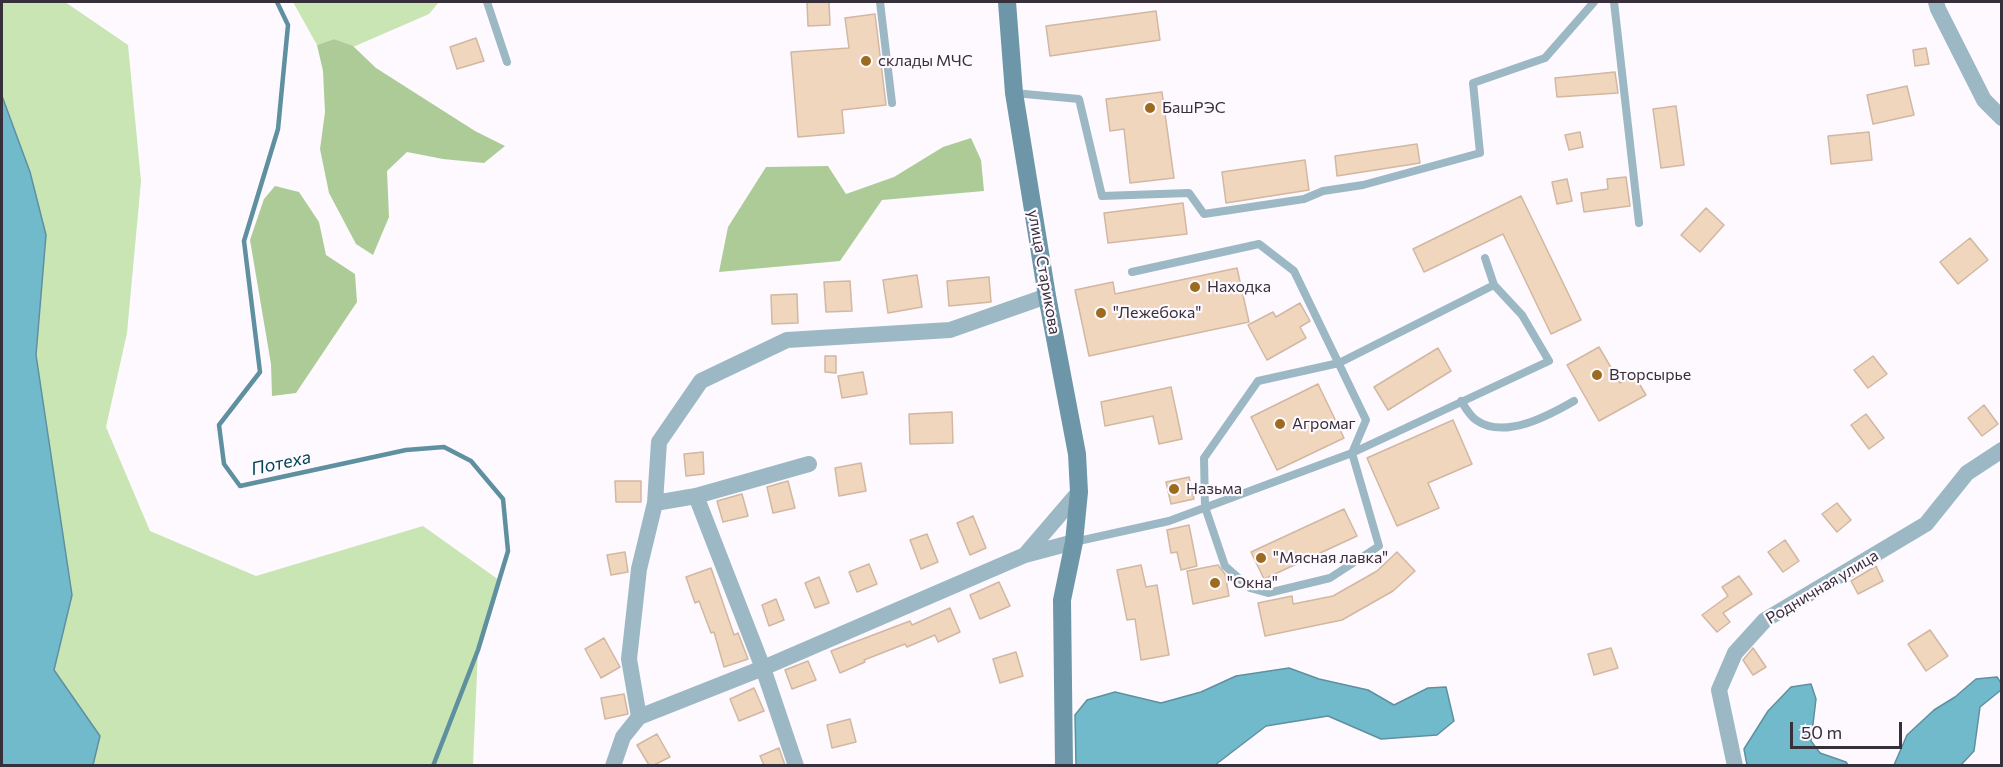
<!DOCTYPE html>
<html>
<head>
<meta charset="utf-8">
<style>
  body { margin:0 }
  #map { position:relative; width:2003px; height:767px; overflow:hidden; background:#fdf9ff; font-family:Commissioner,sans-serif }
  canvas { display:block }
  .frame { position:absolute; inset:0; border:3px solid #372f3a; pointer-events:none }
  .scale { position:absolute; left:1790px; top:722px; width:112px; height:27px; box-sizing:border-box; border:3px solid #372f3a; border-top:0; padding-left:8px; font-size:18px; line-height:21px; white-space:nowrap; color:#372f3a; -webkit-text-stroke:4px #fdf9ff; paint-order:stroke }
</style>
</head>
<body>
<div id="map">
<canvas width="2003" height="767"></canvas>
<div class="frame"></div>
<div class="scale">50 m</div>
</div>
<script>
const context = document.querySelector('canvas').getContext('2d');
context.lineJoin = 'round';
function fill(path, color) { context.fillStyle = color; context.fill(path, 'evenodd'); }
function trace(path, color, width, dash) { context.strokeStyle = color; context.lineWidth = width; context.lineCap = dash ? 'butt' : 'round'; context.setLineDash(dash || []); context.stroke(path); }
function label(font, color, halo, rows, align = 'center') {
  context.font = font + ' Commissioner,sans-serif'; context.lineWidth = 4.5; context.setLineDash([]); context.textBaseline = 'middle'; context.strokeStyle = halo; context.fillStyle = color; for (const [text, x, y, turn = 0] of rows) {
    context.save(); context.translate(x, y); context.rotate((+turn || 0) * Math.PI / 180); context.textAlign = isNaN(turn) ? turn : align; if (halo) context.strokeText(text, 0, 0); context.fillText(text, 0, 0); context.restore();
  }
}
fill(new Path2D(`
  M2 2H65L128 45 141 181 127 333 106 427 150 531 256 576 423 526 499 580 478 650 473 765H93L99 736 54 670 72 595 36 355 46 235 30 172 2 96Z
  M293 2H439L429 14 353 47 334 39 317 45Z`), '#c9e5b3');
fill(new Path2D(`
  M334 39 353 46 376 68 475 131 505 146 484 163 443 159 407 152 387 171 389 217 373 255 356 244 329 193 320 149 325 112 323 71 317 45Z
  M971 138 981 160 984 191 882 200 840 261 719 272 728 227 766 167 828 166 846 194 894 177 943 147Z
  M275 186 299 192 319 222 326 255 355 274 357 302 296 393 272 396 271 364 250 240 264 199Z`), '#adcb96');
const water = new Path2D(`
  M2 96 30 172 46 235 36 355 72 595 54 670 100 736 93 765H2Z
  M1289 668 1319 679 1368 690 1394 705 1428 688 1446 687 1454 721 1437 735 1381 739 1328 716 1266 726 1215 765H1076L1075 715 1087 700 1115 692 1161 703 1201 692 1236 676Z
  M1997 677 2001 683V690L1980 707 1974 751 1961 765H1894L1907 735 1934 710 1955 697 1976 679Z
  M1811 684 1816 699 1811 741 1820 753 1846 762 1848 765H1747L1744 749 1768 711 1791 687Z`);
fill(water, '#70bacb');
trace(water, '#5f90a0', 1.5);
trace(new Path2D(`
  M277 2 288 25 278 129 244 241 260 372 219 425 224 464 240 486 406 450 444 447 471 461 503 499 508 551 478 650 433 766`), '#5f90a0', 4.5);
const building = new Path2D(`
  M807 2H829L830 25 808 26Z
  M1156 11 1160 40 1050 56 1046 26Z
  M875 14 886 105 842 110 844 133 798 137 791 52 849 48 845 18Z
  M476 38 484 61 457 69 450 47Z
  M1926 48 1929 64 1915 66 1913 50Z
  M1615 72 1618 93 1557 97 1555 78Z
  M1907 86 1914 115 1873 124 1867 95Z
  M1162 92 1174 178 1130 183 1124 129 1110 131 1106 99Z
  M1676 106 1684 165 1661 168 1653 109Z
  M1580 132 1583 147 1569 150 1565 135Z
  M1869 132 1872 160 1831 164 1828 136Z
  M1417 144 1420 163 1337 176 1335 156Z
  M1305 160 1309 190 1226 203 1222 172Z
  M1626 177 1630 206 1584 212 1581 193 1608 189 1607 179Z
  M1567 179 1572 201 1557 204 1552 182Z
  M1521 196 1581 320 1551 334 1503 234 1424 272 1413 249Z
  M1183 203 1187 234 1108 243 1104 213Z
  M1706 208 1724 225 1700 252 1681 235Z
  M1970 238 1988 260 1958 284 1940 262Z
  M1237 268 1249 322 1089 356 1075 290 1113 282 1115 294Z
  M917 275 922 307 888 313 883 280Z
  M989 277 991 302 949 306 947 281Z
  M850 281 852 311 826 312 824 282Z
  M797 294 798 323 772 324 771 295Z
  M1300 303 1310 321 1300 327 1306 338 1267 360 1248 325 1273 312 1276 317Z
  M1599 347 1620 383 1634 375 1646 395 1599 421 1567 365Z
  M1438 348 1451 371 1388 410 1374 387Z
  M825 356H836V373L825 372Z
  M1873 356 1887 374 1868 388 1854 370Z
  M863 372 867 394 842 398 838 376Z
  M1318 384 1344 438 1277 470 1251 417Z
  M1171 387 1182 439 1159 444 1153 416 1105 426 1101 402Z
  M1984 405 1998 424 1982 436 1968 418Z
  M952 412 953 443 910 444 909 414Z
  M1866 414 1884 438 1869 449 1851 425Z
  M1453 420 1472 464 1428 483 1439 508 1397 526 1367 458Z
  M703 452 704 474 686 476 684 454Z
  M861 463 866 491 839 496 835 468Z
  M1189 477 1194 499 1171 504 1166 482Z
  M615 481H641V502H616Z
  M788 481 795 508 773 513 767 487Z
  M742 494 748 516 723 522 717 501Z
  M1837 503 1851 520 1837 532 1822 514Z
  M1344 509 1357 536 1264 579 1251 552Z
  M973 516 986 548 970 555 957 523Z
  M1189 525 1197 566 1181 570 1177 552 1171 553 1167 530Z
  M927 534 938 562 921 569 910 540Z
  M1785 540 1799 561 1783 572 1768 552Z
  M625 552 628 572 611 575 607 555Z
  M1397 552 1415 571 1393 591 1342 620 1265 636 1258 603 1292 596 1293 604 1333 596 1377 571Z
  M869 564 877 584 857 592 849 572Z
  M1141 565 1146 587 1157 585 1169 655 1141 660 1135 619 1127 620 1117 570Z
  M1218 565 1225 574 1229 596 1193 604 1187 571Z
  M1876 566 1883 581 1858 594 1851 581Z
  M711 568 734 635 738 633 748 659 724 667 714 632 711 633 699 601 695 603 686 577Z
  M1739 576 1752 594 1723 613 1730 622 1717 632 1702 615 1728 596 1722 587Z
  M819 577 829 603 815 608 805 583Z
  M999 582 1010 606 980 619 970 595Z
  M776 599 784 620 769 626 762 605Z
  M950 608 960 632 938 642 935 635 907 647 905 644 864 660 865 662 840 673 831 651 910 621 912 625Z
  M1930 630 1948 656 1926 671 1908 644Z
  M604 638 620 667 601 678 585 649Z
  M1611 648 1618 668 1594 675 1588 654Z
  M1753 648 1766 667 1753 675 1743 660Z
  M1016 652 1023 676 1000 683 993 659Z
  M808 661 816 680 792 689 785 670Z
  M754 688 764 711 739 721 730 699Z
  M624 694 628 714 605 719 601 698Z
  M850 719 856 742 832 748 827 725Z
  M657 734 670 757 654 765H649L637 745Z
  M779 748 785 765H764L760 756Z`);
fill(building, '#f1d6be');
trace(building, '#d2b7a1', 1.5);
trace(new Path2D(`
  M487 2 507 62
  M880 2 892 103
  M1614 2 1639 223
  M1014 93 1079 99 1102 196 1189 193 1204 214 1304 199 1323 191 1363 185 1480 153 1473 83 1545 58 1594 2
  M1485 258 1494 285
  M1461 401C1465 407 1470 416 1476 420 1504 440 1548 416 1574 401
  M1074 542 1169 521 1352 453 1549 361 1522 315 1494 285 1339 363 1258 381 1204 458 1205 507 1225 566 1250 588 1268 593 1330 578 1379 546 1352 453 1366 420 1294 271 1259 244 1132 272`), '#9cb8c4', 8);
trace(new Path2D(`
  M1936 2 1938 9 1984 100 2002 118
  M696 496 763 668 796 766
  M655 503 696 496 809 464
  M1025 555 1079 492
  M639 717 629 659 639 569 655 503 659 442 701 381 787 340 950 330 1047 296
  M613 766 623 737 639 717 763 668 1025 555 1074 542
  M1735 766 1719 690 1735 653 1765 620 1926 524 1967 473 2002 450`), '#9cb8c4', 16);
trace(new Path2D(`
  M1007 2 1014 93 1047 296 1077 454 1079 492 1074 542 1062 600 1064 766`), '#6d97a9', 18);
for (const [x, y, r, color] of [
  [866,61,6,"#9c6b1f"],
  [1150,108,6,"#9c6b1f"],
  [1195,287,6,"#9c6b1f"],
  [1101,313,6,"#9c6b1f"],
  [1597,375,6,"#9c6b1f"],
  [1280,424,6,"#9c6b1f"],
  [1174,489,6,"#9c6b1f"],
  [1261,558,6,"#9c6b1f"],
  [1215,583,6,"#9c6b1f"]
]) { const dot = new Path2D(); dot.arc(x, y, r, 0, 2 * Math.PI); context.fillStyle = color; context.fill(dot); trace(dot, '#fdf9ff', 2); }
label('16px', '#372f3a', '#fdf9ff', [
  ["склады МЧС",878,61],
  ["БашРЭС",1162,108],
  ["Находка",1207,287],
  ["\"Лежебока\"",1113,313],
  ["Вторсырье",1609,375],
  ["Агромаг",1292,424],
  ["Назьма",1186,489],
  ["\"Мясная лавка\"",1273,558],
  ["\"Окна\"",1227,583]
], 'left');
label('16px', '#372f3a', '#fdf9ff', [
  ["улица Старикова",1044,272,80],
  ["Родничная улица",1822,587,-31]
]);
label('italic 18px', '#004653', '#fdf9ff', [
  ["Потеха",281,463,-12]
]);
</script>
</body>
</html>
